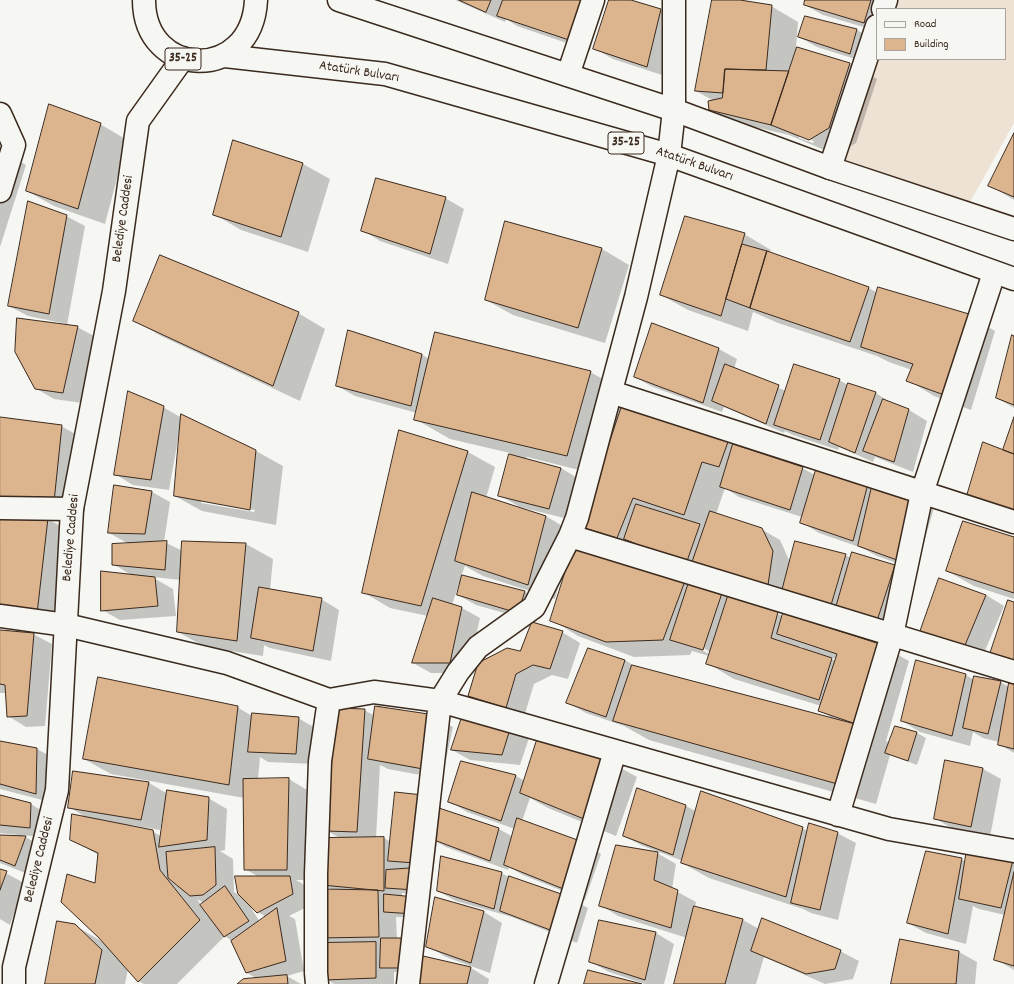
<!DOCTYPE html>
<html>
<head>
<meta charset="utf-8">
<style>
  body { margin:0 }
  #map { position:relative; width:1014px; height:984px; overflow:hidden; background:#f6f6f2; font-family:Dekko,sans-serif }
  canvas { display:block }
  .legend { position:absolute; left:876px; top:8px; width:130px; height:52px; box-sizing:border-box; background:#f6f6f2; border:1px solid #aba49d; margin:0; padding:5px 7px; list-style:none; font-size:12px; color:#3b2a1e }
  .legend li { display:flex; align-items:center; gap:8px; height:20px }
  .legend b { width:20px; border:1px solid #aba49d }
</style>
</head>
<body>
<div id="map">
<canvas width="1014" height="984"></canvas>
<ul class="legend">
<li><b style="height:5px;background:#f6f6f2"></b>Road</li>
<li><b style="height:11px;background:#dcb48d"></b>Building</li>
</ul>
</div>
<script>
const context = document.querySelector('canvas').getContext('2d');
context.lineJoin = 'round';
function fill(path, color) { context.fillStyle = color; context.fill(path, 'evenodd'); }
function trace(path, color, width, dash) { context.strokeStyle = color; context.lineWidth = width; context.lineCap = dash ? 'butt' : 'round'; context.setLineDash(dash || []); context.stroke(path); }
function label(font, color, halo, rows, align = 'center') {
  context.font = font + ' Dekko,sans-serif'; context.lineWidth = 4; context.setLineDash([]); context.textBaseline = 'middle'; context.strokeStyle = halo; context.fillStyle = color; for (const [text, x, y, turn = 0] of rows) {
    context.save(); context.translate(x, y); context.rotate((+turn || 0) * Math.PI / 180); context.textAlign = isNaN(turn) ? turn : align; if (halo) context.strokeText(text, 0, 0); context.fillText(text, 0, 0); context.restore();
  }
}
fill(new Path2D(`
  M886 0H1014V123L964 213 830 168 877 59H1005V9H883Z`), '#eee2d4');
fill(new Path2D(`
  M455 0H587L601 8 590 51 517 26 506 19 505 22Z
  M610 0H627L660 10 679 21 665 76 613 59 595 49Z
  M713 0H734L771 6 798 22 796 48 850 63 877 79 856 143 836 155 789 135 729 121 710 110 714 101 696 91ZM799 136 814 141 813 143 799 138Z
  M806 0H892L877 31 823 15 805 5Z
  M857 30 875 41 868 63 817 47 799 37Z
  M100 124 127 140 105 224 54 206 27 191Z
  M1014 135V200L989 185Z
  M234 141 303 164 330 179 308 252 241 230 214 214Z
  M0 150 26 165 0 247Z
  M445 198 464 209 448 264 380 241 362 230Z
  M66 216 85 226 67 325 77 327 96 337 82 403 54 399 35 388 67 324 28 316 9 306Z
  M505 222 602 249 629 265 605 343 513 315 486 300Z
  M744 234 771 250 770 253 869 288 877 293 968 315 995 331 971 410 934 396 908 380 912 370 889 362 877 356 778 323 753 312 748 331 688 310 661 295Z
  M298 313 325 329 300 401 161 336 134 320Z
  M652 324 719 349 737 359 734 369 786 391 839 380 848 385 876 393 894 405 909 410 927 421 913 472 875 457 873 462 839 447 838 450 793 435 785 431 784 433 724 407 722 412 653 387 635 377Z
  M1014 337V408L997 398Z
  M421 354 429 359 590 372 625 391 745 449 802 468 815 475 818 464 916 498 934 508 916 570 877 556 862 548 819 533 801 522 802 517 739 497 725 488 716 514 761 529 780 540 790 562 845 555 851 558 895 566 913 576 895 634 608 542 582 527 599 475 527 457 526 459 561 468 579 479 568 519 520 507 499 495 510 453 450 439 415 419 417 413 355 396 337 386Z
  M163 407 182 418 256 451 283 466 276 525 202 511 175 496 180 434H179L169 490 133 485 115 474ZM201 500 255 510 254 512 201 503Z
  M0 418 61 426 88 441 81 517 0 511Z
  M400 432 468 452 495 467 486 498 546 516 572 532 555 599 483 576 465 566 461 576 525 592 543 602 536 622 476 605 458 595 461 584H459L452 605 462 608 480 618 468 673H431L413 663 428 616 390 608 363 592Z
  M152 492 170 502 164 542 183 551V542L246 544 273 559 270 590 321 599 339 610 331 661 270 648 264 645 263 656 205 647 178 632 181 580 152 577 173 589 176 616 120 620 102 610 133 576 113 564 129 544 109 533Z
  M48 519 74 534 64 629 0 621Z
  M1014 538V599L974 586 947 571Z
  M684 582 783 616 882 646 909 661 886 741 890 743 917 733 926 738 917 765 890 755 876 804 649 740 624 726 586 713 568 703 625 660 636 667 833 719 820 710 821 706 734 679 707 663 709 656 692 651 690 655 634 657 578 636 552 620ZM700 646 710 652V655L699 648ZM800 646 809 651 799 648ZM830 657 836 659V661L830 658Z
  M986 595 1004 606 981 660 939 645Z
  M0 631 33 634 52 644 45 726 26 727 8 716 6 693H0Z
  M562 632 580 643 568 679 552 675 534 684 524 717 488 706 470 696 520 652Z
  M966 675 974 680 1000 682 1009 687 1014 685V753L999 744V742L983 738 973 732 970 746 920 732 902 721Z
  M237 707 252 716 298 718 317 729 314 764 268 762 260 757 258 780 289 779 307 790 305 880H296L308 887 311 905 289 916 295 919 304 971 287 976 301 984H239L258 979 247 973 232 941 225 936 177 984H144L138 981 128 969 125 984H46L74 925 103 942 96 885 99 855 71 840 87 818 69 807 74 772 149 783 168 794 208 798 227 809 225 850 220 851 233 859 234 892 239 895 237 877H259L245 869 244 798 111 774 84 759ZM164 811H165L162 837 152 831 130 827 131 825 160 830ZM197 899 204 903 201 905ZM248 903 258 912 266 917 260 922Z
  M364 710 375 716H434L453 727 442 779 388 769 380 765 376 838H384L391 842 423 796 441 806V809L499 829 513 837 515 829 467 812 449 801 516 776 525 781 610 762 637 777 616 836 548 808 530 798 522 821 583 843 601 854 585 900 523 875 509 867 508 870 446 847 437 842 433 873 422 872 424 895 402 893V897L423 918 396 917 397 939 408 972H394V984H334L326 979 332 944 321 937 333 890 323 884 340 838 327 831Z
  M464 712 529 738 520 765 470 760 452 750Z
  M0 742 37 749 55 759 54 803 0 789Z
  M983 769 1001 779 990 837 953 829 935 818Z
  M638 789 686 806 697 812 702 792 809 831 837 833 856 843 838 920 811 913 803 909 709 878 682 863 683 861 643 846 624 836Z
  M0 796 31 804 49 815V838L22 835 43 847 33 876 0 863V836L18 837V835L0 833Z
  M657 853 676 864 672 889 696 902 695 907 743 920 759 929 840 951 859 961 853 979 825 984 764 957 756 984H675L687 938 618 916 600 905Z
  M961 859 966 862 1014 861V970L995 959 1005 915 979 909 973 906 966 944 926 933 908 923Z
  M0 870 24 883 10 925 0 919Z
  M501 873 511 878 570 898 588 908 577 943 512 917 456 901 438 891Z
  M436 898 484 912 502 923 490 973 446 957 427 946Z
  M656 933 674 944 664 984H645L609 972 591 962Z
  M959 952 977 962 975 984H892Z
  M471 968 489 979 488 984H418Z`), '#0003');
const building = new Path2D(`
  M459 0H491L486 12Z
  M503 0H582L572 41 497 16Z
  M609 0H631L661 9 647 67 593 49Z
  M712 0H740L772 5 766 70 725 69 723 93 695 91Z
  M805 0H871L864 23 804 5Z
  M805 16 857 29 850 54 798 37Z
  M797 47 850 63 829 128 809 140 771 125Z
  M725 69 789 71 771 125 709 110 708 101 722 98Z
  M49 104 101 123 78 209 26 191Z
  M1014 133V197L988 186Z
  M233 140 303 163 281 237 213 215Z
  M376 178 446 197 430 254 361 231Z
  M28 201 67 215 49 314 8 306Z
  M685 216 745 233 721 316 660 295Z
  M505 221 602 248 578 328 485 300Z
  M742 244 767 251 750 308 726 299Z
  M767 251 869 287 850 342 750 308Z
  M160 255 299 312 273 386 133 321Z
  M878 287 969 314 944 395 906 381 913 364 861 347Z
  M17 318 78 326 63 393 35 389 15 352Z
  M652 323 719 348 703 403 634 377Z
  M348 330 422 354 411 406 336 386Z
  M435 332 591 371 567 456 414 420Z
  M1012 335 1014 336V405L996 398Z
  M725 364 779 385 766 424 712 401Z
  M794 364 840 379 820 440 774 425Z
  M848 383 876 392 855 453 829 442Z
  M128 391 164 406 151 480 114 475Z
  M883 399 909 409 894 462 863 451Z
  M622 406 729 439 719 467 702 462 684 515 633 498 617 538 581 527Z
  M181 414 256 450 250 510 174 496Z
  M0 417 62 425 54 502 0 498Z
  M1014 417V454L1003 450Z
  M399 430 468 451 421 606 362 593Z
  M983 442 1014 454V514L966 499Z
  M733 444 803 467 790 510 720 487Z
  M509 454 561 468 549 509 498 496Z
  M818 463 869 480 853 541 800 523Z
  M873 482 917 497 897 560 858 546Z
  M114 485 152 491 145 534 108 533Z
  M472 492 546 516 528 585 455 561Z
  M636 504 700 524 686 564 624 539Z
  M710 511 762 528 773 551 767 592 691 566Z
  M0 515 48 518 37 614 0 609Z
  M963 521 1014 537V593L946 571Z
  M167 541 165 570 112 565V544Z
  M182 541 246 543 237 641 177 632Z
  M575 541 685 581 663 640 606 642 550 621Z
  M795 541 846 554 829 612 781 595Z
  M852 552 895 565 876 624 835 611Z
  M101 571 155 577 158 606 101 611Z
  M462 575 525 591 518 613 457 595Z
  M939 578 986 595 963 650 919 635Z
  M689 582 722 593 703 650 670 640Z
  M259 587 322 598 313 651 251 638Z
  M728 596 778 612 771 638 832 658 819 700 706 664Z
  M433 598 462 607 450 663H412Z
  M1008 600 1014 602V662L990 654Z
  M783 613 883 645 859 725 818 711 837 654 777 634Z
  M532 622 563 631 550 669 533 665 516 674 506 708 468 696 478 663 507 648 520 651Z
  M0 630 34 633 27 716 7 717 5 685 0 684Z
  M588 648 625 660 606 717 566 703Z
  M916 660 966 674 952 736 901 721Z
  M632 665 859 725 841 785 613 721Z
  M974 676 1001 681 988 734 963 728Z
  M98 677 238 706 229 785 83 759Z
  M1009 683 1014 684V749L998 745Z
  M375 706 435 715 423 769 368 759Z
  M337 708 365 709 357 832 326 831Z
  M464 711 511 726 502 755 451 750Z
  M252 713 299 717 296 754 248 752Z
  M895 726 917 732 908 761 885 753Z
  M537 740 610 761 589 821 520 793Z
  M0 741 37 748 36 794 0 784Z
  M945 760 983 768 971 827 934 819Z
  M461 761 516 775 501 821 448 802Z
  M73 771 149 782 141 820 68 808Z
  M289 778 287 870H244L243 779Z
  M637 788 686 805 673 855 623 836Z
  M167 790 209 797 207 840 159 847Z
  M701 791 803 827 786 897 681 863Z
  M395 792 423 795 415 863 388 861Z
  M0 795 31 803 30 828 0 825Z
  M433 806 499 828 490 861 426 837Z
  M72 814 153 830 160 870 200 920 138 982 99 938 61 902 67 874 95 883 98 853 70 840Z
  M517 818 583 842 566 890 504 865Z
  M809 823 838 832 820 910 791 903Z
  M0 835 26 836 15 866 0 860Z
  M384 837V891L322 885 326 838Z
  M616 845 658 852 654 880 678 890 671 928 599 906Z
  M215 847 216 885 203 895 190 896 168 878 166 852Z
  M967 849 1013 860 1001 908 959 899Z
  M926 851 962 858 948 934 907 923Z
  M441 856 502 872 494 909 437 891Z
  M415 868V890L385 888 386 870Z
  M0 869 7 871 0 890Z
  M1014 872V966L994 960Z
  M235 876H290L293 894 257 913 238 894Z
  M509 876 570 897 558 933 500 911Z
  M225 886 249 921 224 937 200 905Z
  M321 889 378 890 379 937 320 938Z
  M384 894 415 897 414 914 384 912Z
  M435 897 484 911 471 963 426 947Z
  M694 906 743 919 725 984H674Z
  M277 908 286 961 246 973 231 941Z
  M762 918 841 950 835 969 806 974 751 951Z
  M599 920 656 932 645 980 589 962Z
  M57 921 75 924 102 950 95 984H45Z
  M381 938H403L399 968H380Z
  M900 939 959 951 956 984H891Z
  M376 942V978L325 980 319 943Z
  M423 956 471 967 467 984H417Z
  M588 970 642 984H584Z
  M287 975 288 984H237L243 979Z`);
fill(building, '#dcb48d');
trace(building, '#3b2a1e', 1);
const minor = new Path2D(`
  M883 9 886 0
  M568 75 593 0
  M0 114 14 145 0 191
  M830 168 877 26
  M611 392 1014 522
  M0 508 72 509
  M570 536 1014 672
  M0 616 66 625 227 663 329 700
  M838 815 892 635 922 493 994 273
  M317 984 316 973V874L320 761 329 700 374 692 440 701 458 672 478 647 534 607 570 536 577 518 636 297 669 155 674 110V0
  M408 984 440 701 889 829 1014 851
  M546 984 615 751`);
const major = new Path2D(`
  M144 0C144 79 252 83 256 0
  M339 0 674 110 830 168 1014 229
  M225 56 385 74 669 155 1014 279
  M14 984V967L57 790 72 509 114 291 138 121 183 58`);
trace(minor, '#3b2a1e', 25);
trace(major, '#3b2a1e', 25);
trace(minor, '#f6f6f2', 22);
trace(major, '#f6f6f2', 22);
for (const [x, y, w] of [
  [183,59,36],
  [626,143,36]
]) { const box = new Path2D(); box.roundRect(x - w / 2, y - 11, w, 22, 3); context.fillStyle = '#f6f6f2'; context.fill(box); trace(box, '#3b2a1e', 1); }
label('bold 13px', '#3b2a1e', null, [
  ["35-25",183,59],
  ["35-25",626,143]
]);
label('14px', '#3b2a1e', '#f6f6f2', [
  ["Atatürk Bulvarı",359,73,9],
  ["Atatürk Bulvarı",694,165,19],
  ["Belediye Caddesi",124,219,-82],
  ["Belediye Caddesi",72,538,-85],
  ["Belediye Caddesi",40,860,-76]
]);
</script>
</body>
</html>
